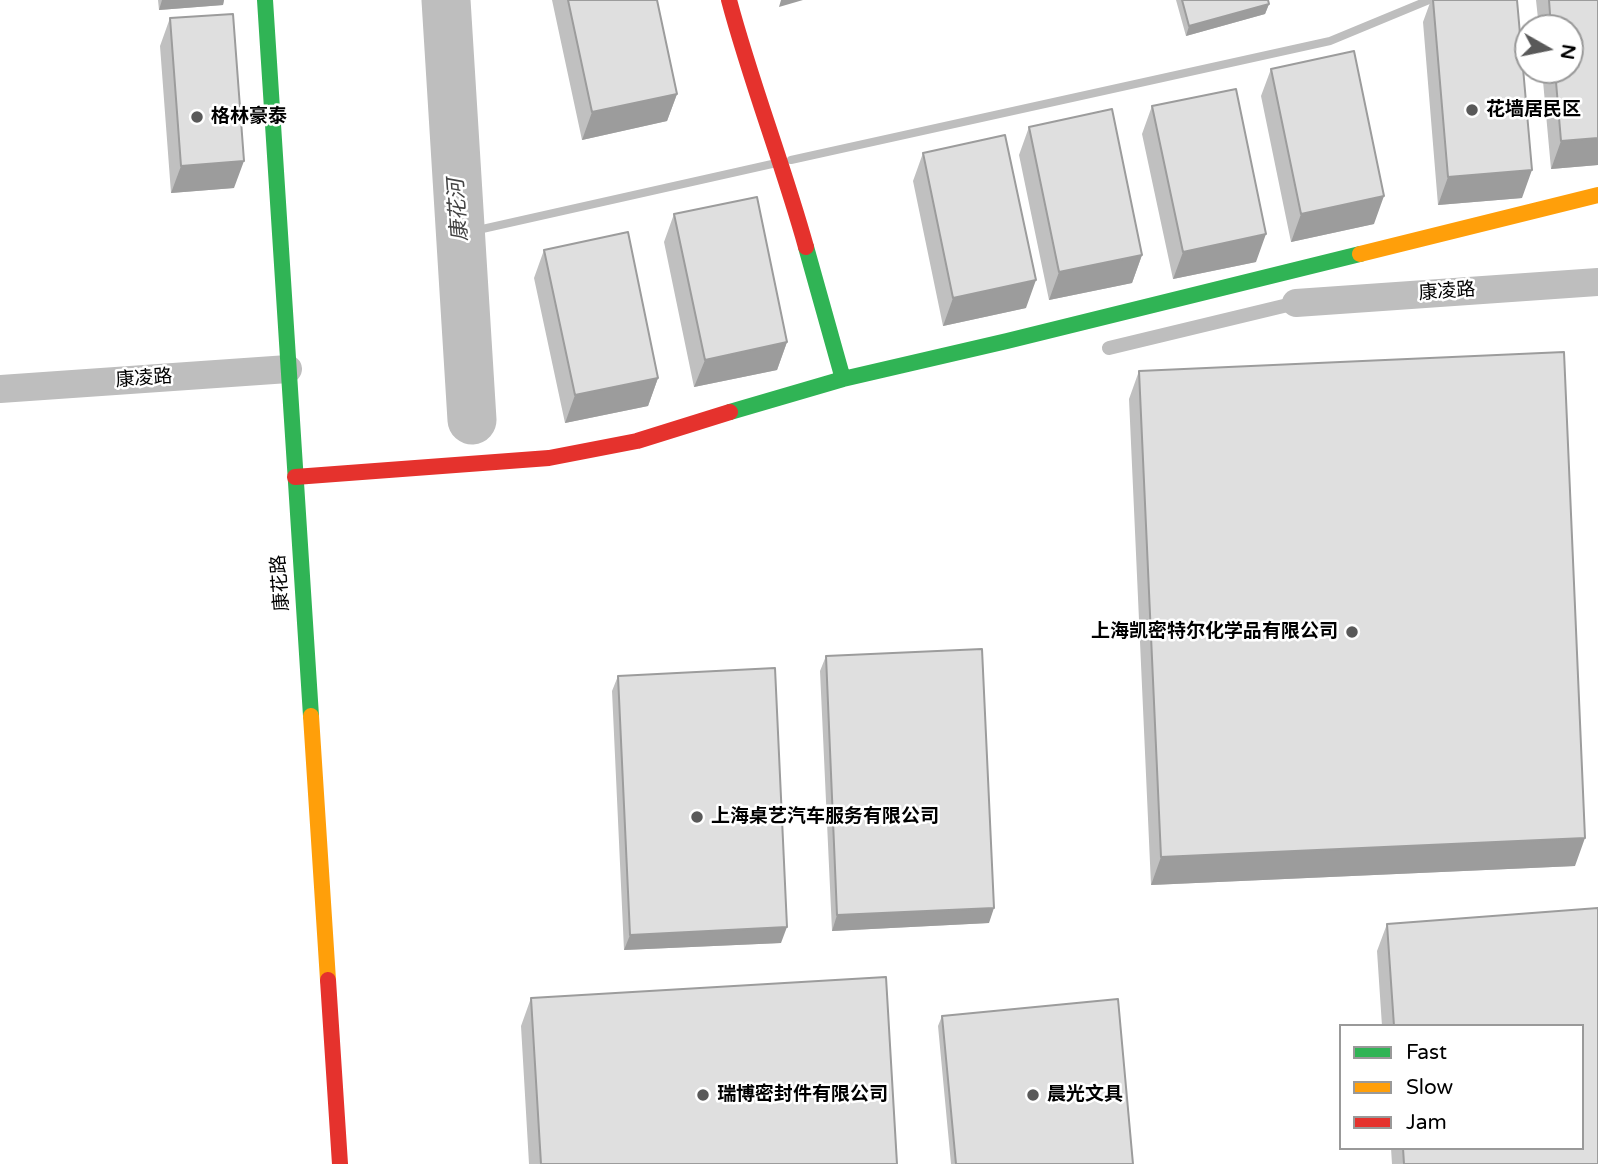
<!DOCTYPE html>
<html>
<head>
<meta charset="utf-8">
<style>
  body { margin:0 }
  #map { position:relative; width:1598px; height:1164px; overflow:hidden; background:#fff; font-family:"Varela Round",sans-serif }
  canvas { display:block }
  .legend { position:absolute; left:1339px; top:1024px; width:245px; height:126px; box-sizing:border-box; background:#fff; border:2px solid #999; margin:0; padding:9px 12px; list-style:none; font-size:21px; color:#000 }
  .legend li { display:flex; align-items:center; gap:14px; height:35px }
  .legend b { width:35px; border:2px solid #999 }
  .north { position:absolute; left:1514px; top:14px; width:70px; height:70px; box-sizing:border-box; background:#fff; border:2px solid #999; border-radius:50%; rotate:99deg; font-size:19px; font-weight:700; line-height:28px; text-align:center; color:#000 }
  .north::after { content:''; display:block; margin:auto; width:24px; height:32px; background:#595959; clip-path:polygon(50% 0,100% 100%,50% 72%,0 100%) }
</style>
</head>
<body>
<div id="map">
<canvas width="1598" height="1164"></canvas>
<ul class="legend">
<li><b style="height:9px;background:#30b455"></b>Fast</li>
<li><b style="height:9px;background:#ff9f0a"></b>Slow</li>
<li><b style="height:9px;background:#e5322d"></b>Jam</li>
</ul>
<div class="north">N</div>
</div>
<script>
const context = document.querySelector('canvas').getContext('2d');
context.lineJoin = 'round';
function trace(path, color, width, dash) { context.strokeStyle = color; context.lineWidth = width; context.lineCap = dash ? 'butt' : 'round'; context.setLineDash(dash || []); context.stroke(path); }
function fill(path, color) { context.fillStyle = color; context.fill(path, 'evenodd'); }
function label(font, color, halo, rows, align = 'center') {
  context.font = font + ' "Varela Round","Noto Sans SC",sans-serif'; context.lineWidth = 5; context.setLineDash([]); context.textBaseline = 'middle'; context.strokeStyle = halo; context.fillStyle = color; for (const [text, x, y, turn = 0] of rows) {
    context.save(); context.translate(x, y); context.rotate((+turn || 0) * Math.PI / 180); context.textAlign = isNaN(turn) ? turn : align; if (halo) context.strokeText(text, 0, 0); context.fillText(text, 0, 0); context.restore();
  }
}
trace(new Path2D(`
  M791 160 1330 41 1429 0
  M460 234 772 164`), '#bebebe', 8);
trace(new Path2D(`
  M446 0 472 420`), '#bebebe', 49);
trace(new Path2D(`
  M1109 348 1296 303`), '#bebebe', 14);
trace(new Path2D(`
  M1296 303 1598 282
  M0 389 288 369`), '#bebebe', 28);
trace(new Path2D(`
  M265 0 311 716
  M806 247 843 379
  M730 412 843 379 1007 341 1360 254`), '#30b455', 16);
trace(new Path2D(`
  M1360 254 1598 195
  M311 716 328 980`), '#ff9f0a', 16);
trace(new Path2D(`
  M729 0C751 83 783 164 806 247
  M295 477 549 458 637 441 730 412
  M328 980 340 1164`), '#e5322d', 16);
fill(new Path2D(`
  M158 0H224L223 5 159 10Z
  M552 0H657L677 94 667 121 582 140Z
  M1176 0H1268L1269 4 1265 14 1186 36Z
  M1431 0H1517L1522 198 1438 205 1423 22Z
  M1536 0H1598V165L1551 169 1542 70H1570V28H1539Z
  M170 18 234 188 171 193 160 46Z
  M1271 69 1374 224 1291 242 1261 96Z
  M1152 106 1256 262 1173 279 1142 134Z
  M1029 127 1142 255 1132 283 1049 300 1019 155Z
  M923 153 1026 308 943 326 913 181Z
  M674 214 787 342 777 370 694 387 664 242Z
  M544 250 658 378 648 406 565 423 534 278Z
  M1139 371 1575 866 1151 885 1129 399Z
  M826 656 989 923 832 931 820 671Z
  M618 676 781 943 624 950 612 691Z
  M1598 908V1164H1392L1391 1148H1582V1026H1382L1377 951 1387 924Z
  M531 998 897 1164H529L521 1026Z
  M942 1016 1133 1164H951L938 1026Z`), '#c0c0c0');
fill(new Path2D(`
  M162 0H224L223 5 159 10Z
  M781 0H803L779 7Z
  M1269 4 1265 14 1186 36 1189 26Z
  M677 94 667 121 582 140 592 112Z
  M1598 138V165L1551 169 1561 141Z
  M244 161 234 188 171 193 181 166Z
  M1532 170 1522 198 1438 205 1448 177Z
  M1384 196 1374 224 1291 242 1301 214Z
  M1266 234 1256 262 1173 279 1183 252Z
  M1142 255 1132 283 1049 300 1059 272Z
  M1036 280 1026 308 943 326 953 298Z
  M787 342 777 370 694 387 705 360Z
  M658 378 648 406 565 423 575 395Z
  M1585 838 1575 866 1151 885 1161 857Z
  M994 908 989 923 832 931 837 915Z
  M787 927 781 943 624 950 630 935Z`), '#9c9c9c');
const building = new Path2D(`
  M568 0H657L677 94 592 112Z
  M1182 0H1268L1269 4 1189 26Z
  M1433 0H1517L1532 170 1448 177Z
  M1549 0H1598V138L1561 141 1555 70H1570V28H1551Z
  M233 14 244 161 181 166 170 18Z
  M1354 51 1384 196 1301 214 1271 69Z
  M1236 89 1266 234 1183 252 1152 106Z
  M1112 109 1142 255 1059 272 1029 127Z
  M1005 135 1036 280 953 298 923 153Z
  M757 197 787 342 705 360 674 214Z
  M628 232 658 378 575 395 544 250Z
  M1564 352 1585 838 1161 857 1139 371Z
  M982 649 994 908 837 915 826 656Z
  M775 668 787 927 630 935 618 676Z
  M1598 908V1164H1404L1403 1148H1582V1026H1394L1387 924Z
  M886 977 897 1164H541L531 998Z
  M1118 999 1133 1164H956L942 1016Z`);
fill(building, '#dfdfdf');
trace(building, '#9c9c9c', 2);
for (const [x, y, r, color] of [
  [1472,110,7,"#595959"],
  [197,117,7,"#595959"],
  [1352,632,7,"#595959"],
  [697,817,7,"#595959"],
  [703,1095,7,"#595959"],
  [1033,1095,7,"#595959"]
]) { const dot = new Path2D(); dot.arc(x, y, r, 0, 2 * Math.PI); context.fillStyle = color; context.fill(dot); trace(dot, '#fff', 2.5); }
label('bold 19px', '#000', '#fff', [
  ["花墙居民区",1486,110],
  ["格林豪泰",211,117],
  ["上海凯密特尔化学品有限公司",1338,632,"right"],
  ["上海桌艺汽车服务有限公司",711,817],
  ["瑞博密封件有限公司",717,1095],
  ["晨光文具",1047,1095]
], 'left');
label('19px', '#000', '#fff', [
  ["康凌路",1447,292,-4],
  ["康凌路",144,379,-4],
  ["康花路",281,583,-94]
]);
label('italic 21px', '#434343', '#fff', [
  ["康花河",459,210,-94]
]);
</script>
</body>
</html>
